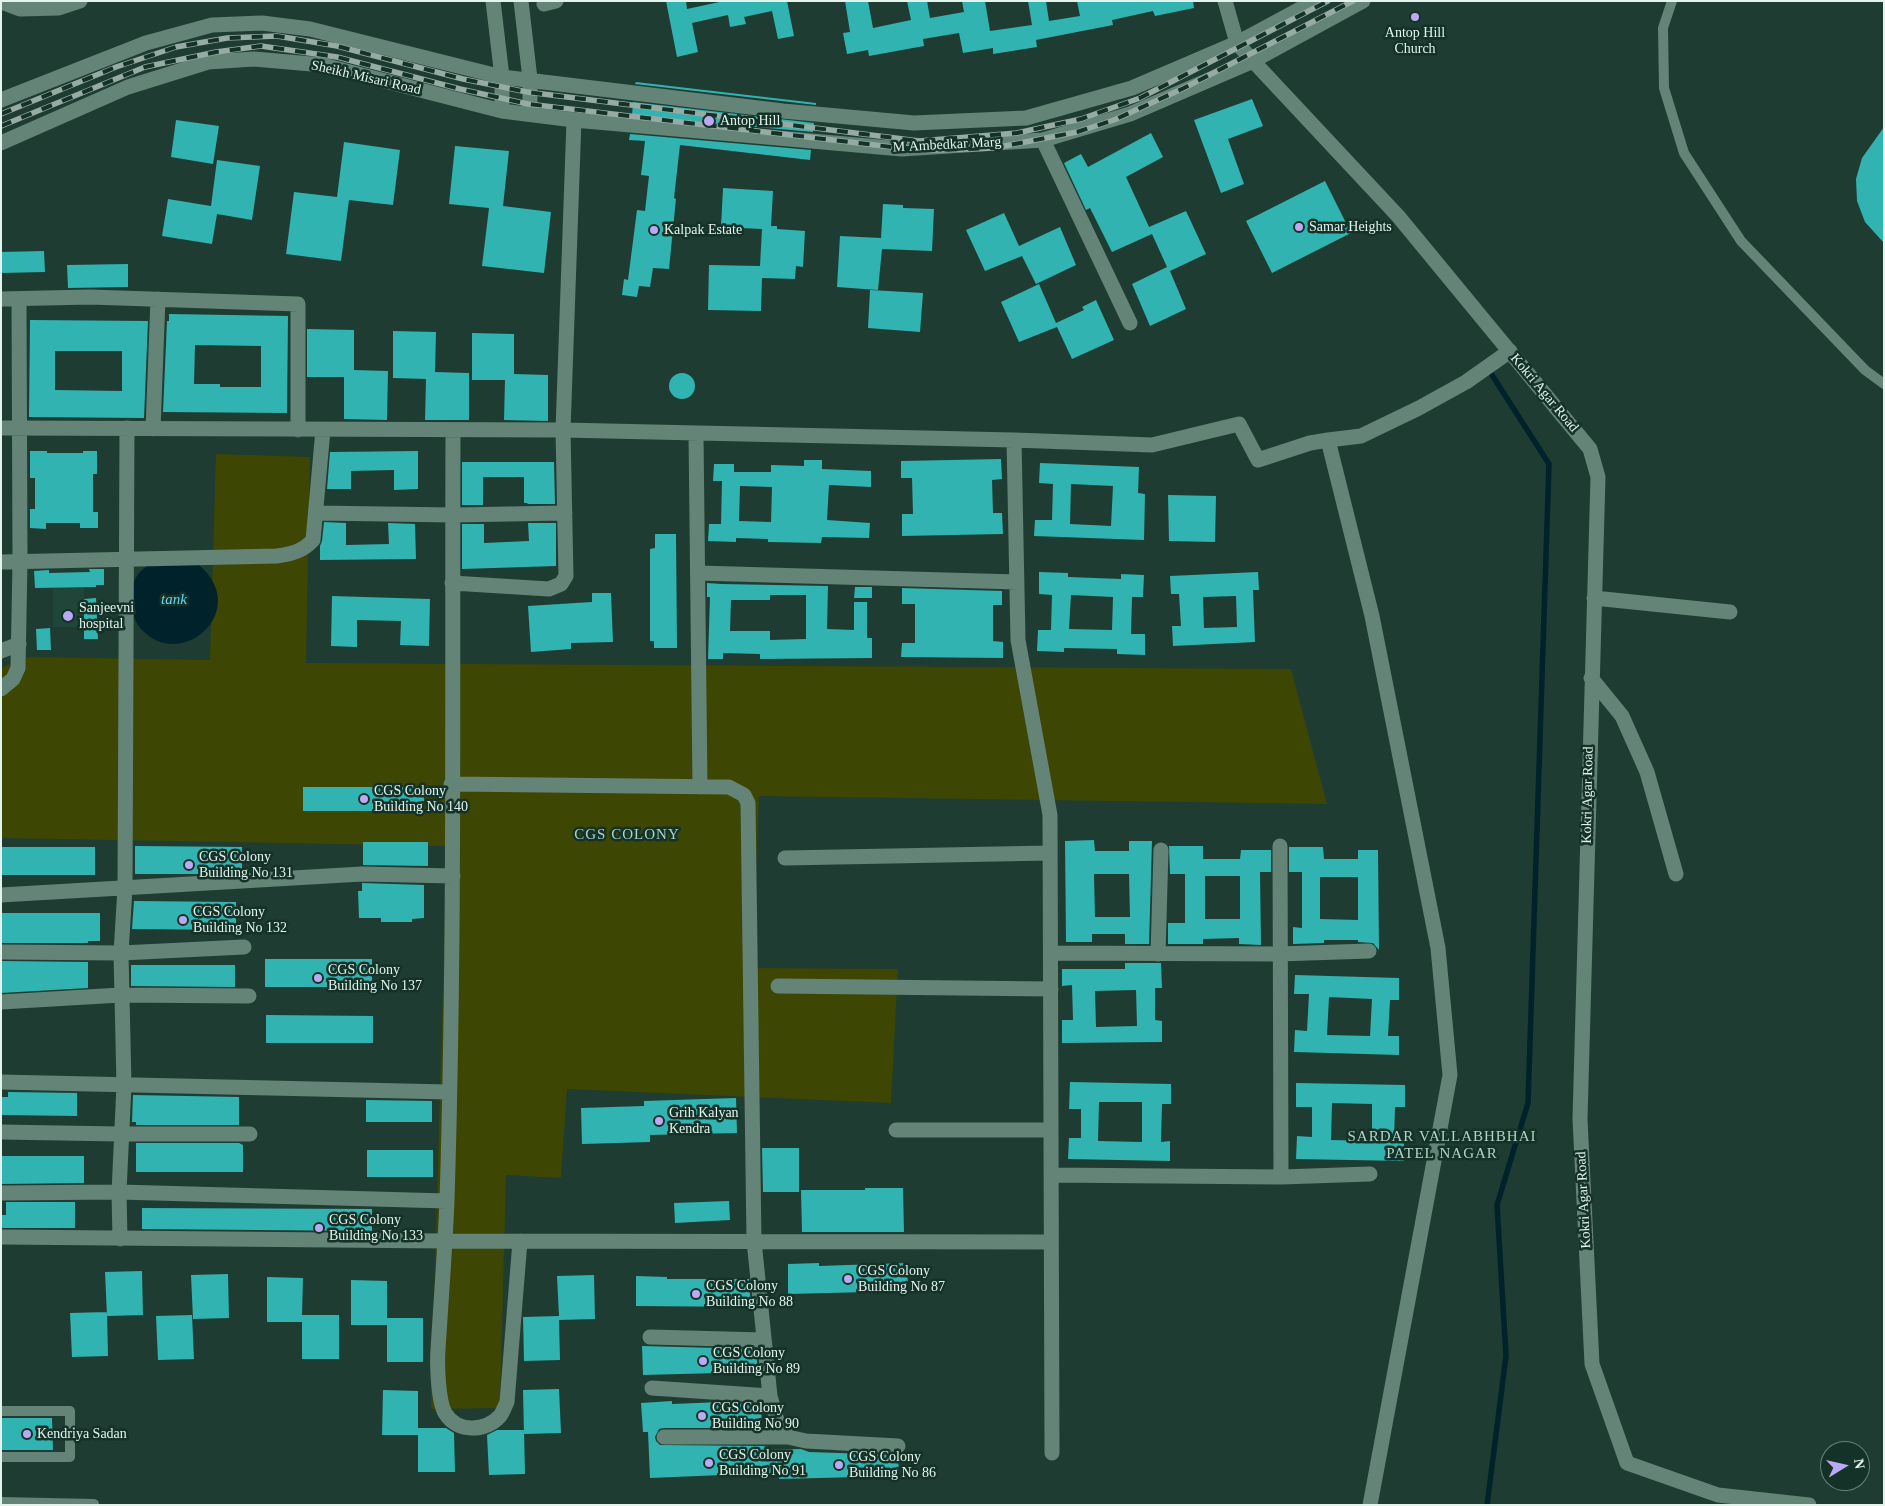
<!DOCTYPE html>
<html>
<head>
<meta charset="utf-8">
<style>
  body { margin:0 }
  #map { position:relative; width:1885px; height:1506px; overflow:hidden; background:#1f3c32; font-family:Georgia,serif }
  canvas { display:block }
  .frame { position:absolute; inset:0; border:2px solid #e3f4ed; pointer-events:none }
  .north { position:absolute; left:1820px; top:1441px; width:50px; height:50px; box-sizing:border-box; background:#143228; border:1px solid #678077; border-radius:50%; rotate:81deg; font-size:14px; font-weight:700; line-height:20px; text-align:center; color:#e3f4ed }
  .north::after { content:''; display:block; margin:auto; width:18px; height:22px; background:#bca9f5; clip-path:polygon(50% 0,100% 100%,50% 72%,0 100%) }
</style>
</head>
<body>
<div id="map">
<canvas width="1885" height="1506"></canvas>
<div class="frame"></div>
<div class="north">N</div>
</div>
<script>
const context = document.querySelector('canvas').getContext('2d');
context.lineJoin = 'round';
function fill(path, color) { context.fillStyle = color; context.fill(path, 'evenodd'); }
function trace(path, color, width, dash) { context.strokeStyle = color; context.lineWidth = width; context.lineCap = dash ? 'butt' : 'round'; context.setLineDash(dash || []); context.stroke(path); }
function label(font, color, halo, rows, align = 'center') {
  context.font = font + ' Georgia,serif'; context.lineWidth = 5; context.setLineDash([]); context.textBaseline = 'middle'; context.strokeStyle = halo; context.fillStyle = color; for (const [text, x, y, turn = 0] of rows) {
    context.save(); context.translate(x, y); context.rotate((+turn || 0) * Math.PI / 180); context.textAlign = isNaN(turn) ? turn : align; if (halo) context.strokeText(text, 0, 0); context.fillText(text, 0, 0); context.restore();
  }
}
fill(new Path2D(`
  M53 587H84V627H53Z`), '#1f4638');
fill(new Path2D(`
  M216 454 310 457 306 663 1291 669 1327 804 759 796 752 968 898 969 891 1103 567 1089 561 1178 506 1175 500 1408 431 1409 447 846 1 838V668L25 657 210 660Z`), '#3d4603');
fill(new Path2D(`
  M191 559C258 604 184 674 142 630 128 615 126 586 141 571 144 569 147 565 150 564 160 560 180 560 191 559Z`), '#00222b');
trace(new Path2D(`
  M1487 1505 1506 1356 1497 1205 1528 1103 1549 464 1492 375`), '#00222b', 5.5);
fill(new Path2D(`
  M666 1H686L687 9 724 1H787L794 36 778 39 772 11 744 17 746 24 730 27 728 15 692 23 698 52 677 57Z
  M845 1H868L873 28 911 20 907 1H927L930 18 964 12 962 1H985L990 31 1032 25 1028 1H1046L1049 21 1080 16 1077 1H1193L1194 8 1155 16 1153 11 1112 20 1113 25 1036 40 1037 47 993 54V48L963 53 959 33 923 39 924 46 869 56 868 50 847 54 843 33 850 32Z
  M636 82 816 103V105L635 84Z
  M1252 99 1263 126 1228 139 1244 184 1221 193 1194 120Z
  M633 102 814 123 813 132 632 116Z
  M176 120 219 126 213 164 171 157Z
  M1884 127V243L1865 222 1857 201 1856 179 1862 158Z
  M1151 133 1163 157 1126 177 1150 229 1149 227 1186 211 1206 254 1170 271 1186 309 1150 326 1132 284 1167 267 1152 234 1112 252 1090 208 1086 210 1064 163 1081 154 1088 167Z
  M630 134 811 150 810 160 680 145 674 198 676 199 669 269 653 268 650 287 639 286 637 297 622 295 624 279 628 280 637 210 645 211 649 176 641 175 645 141 629 140Z
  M344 142 400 150 393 205 349 200 341 261 286 254 294 192 337 197Z
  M455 146 509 151 503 206 551 212 544 273 482 266 489 208 449 204Z
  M217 160 260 166 252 220 217 214 212 244 162 236 168 199 211 206Z
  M1325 181 1351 233 1272 273 1246 221Z
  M723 188 773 191 771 226H777V229L805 231 803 267 796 266 795 279 762 278 761 311 708 310 709 265 760 266 762 229 721 227Z
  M883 204 903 205V208L934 209 932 251 882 249 878 290 837 287 840 236 881 238Z
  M1004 213 1019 246 1060 227 1076 265 1036 284 1022 256 985 271 966 230Z
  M44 251 45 272 1 273V252Z
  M128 264V287L68 288 67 265Z
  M1039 284 1056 323 1084 310 1082 307 1096 300 1114 340 1072 359 1057 327 1019 342 1001 302Z
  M870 290 923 293 920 332 868 328Z
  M169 314 288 316 287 413 163 412 167 321H169ZM195 345 261 346V387H220V384H194Z
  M30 320 148 321 144 418 29 417ZM55 351H122V391L55 390Z
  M307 329 354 330V370L388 371 387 420 344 419V377H307Z
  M393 331 436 332 435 372 469 373V420H425L426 379 393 378Z
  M472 333 514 334V374L548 375V421L504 420 505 380H472Z
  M669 386a13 13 0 1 1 26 0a13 13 0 1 1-26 0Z
  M30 451H47V453H83V451H97V474H93V512H98V528H80V523H46V529L30 528V509H35V478H30Z
  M418 451V489L394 490V470L351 471V489H327L330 452Z
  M1001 459 1002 479 992 480 993 513H1002L1003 534 902 536V514H913L912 478H901V461Z
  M804 460H822V469L871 471V487L829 485 827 520 870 523 869 538 822 537 821 543 768 542V539L736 538V542L708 541 709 524H721L722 481H713L714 464H734V472H771V465L804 466ZM740 486 772 487 771 522 739 521Z
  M462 462H554L555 504H528L527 503H524V477H483V505H462Z
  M1040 463 1139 467 1138 493 1145 494 1144 540 1034 536 1035 520H1052L1053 484 1039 483ZM1071 484 1113 486 1111 526 1070 524Z
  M1168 495 1216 496 1215 542 1169 541Z
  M324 522 346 523V545L389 544 388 523 415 524 416 559 320 560V546L322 541Z
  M528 523H556V566L462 569V524H484V543L529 541Z
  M655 534H676L677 648H654V641H650V549L655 548Z
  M89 569H104V585H96V587L35 588 34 571 49 570V573L90 572Z
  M1039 572 1068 573V577L1095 578 1121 579V574L1144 575 1143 597H1132L1131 634H1145V655L1117 654V649L1064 648V652L1037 651 1038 630H1051L1052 595 1039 594ZM1071 595 1113 597 1112 630 1069 629Z
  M1258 572 1259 590H1253L1255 642 1173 646 1172 626H1181L1179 594H1171L1170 576ZM1236 596 1237 627 1204 628 1203 597Z
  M707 583 721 584 828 586 827 629 854 630V602H867V638H872V658L760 659V654L723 653V659H708L710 597H707ZM770 595H806V639L770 640V631H730L731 600H770Z
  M855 587H872V598H854Z
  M902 588 1002 591V605H993V641L1003 642V658L901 657 902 643H915V604H902Z
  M592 593H611L613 642 571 643V649L531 652 528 606 592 602Z
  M332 596 430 599 429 646 400 645 401 621 357 620V647L331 646Z
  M96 598 98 639H84V599Z
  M50 628 51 650H37L36 629Z
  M303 787H424V811H303Z
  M1094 840 1095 851H1129V841H1152L1149 944H1125V934H1092V942H1066L1065 841ZM1094 874H1129L1130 917H1095Z
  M363 842H428V866L363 865Z
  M135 846 242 847V872L198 874H135Z
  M1169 846H1203V859H1240L1241 850H1271V872H1260L1261 945 1239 944V938L1203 939V944H1168V923H1185V874H1170ZM1205 876H1240V919H1205Z
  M1 847H95V875H1Z
  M1289 847H1323L1324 859H1358V850H1378L1379 950 1373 943 1358 942V940H1324V943L1293 944V927L1302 928V872H1289ZM1320 877H1358V920L1320 919Z
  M362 883 424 885V918L412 919V922H381V918H359L358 891H362Z
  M134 901 236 902V930L132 929Z
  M1 913H100V941H88V943H1Z
  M265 959H372V987H265Z
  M1 961 88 962V988L1 993Z
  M1125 963H1161L1162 988H1155V1020L1162 1021V1042L1062 1043V1020H1073L1072 985 1062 986V969H1125ZM1136 990 1137 1026 1096 1027 1095 991Z
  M131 965H235V987L131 986Z
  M1295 975 1399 978V1000H1390L1388 1036H1399V1055L1294 1052 1295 1030 1307 1031 1309 994H1294ZM1329 997 1372 999 1370 1036 1327 1035Z
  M266 1015 373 1016V1043H266Z
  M1070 1082 1171 1084V1104H1162L1161 1142 1170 1141V1161L1068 1159 1069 1138H1081V1109H1069ZM1099 1102H1142V1142L1098 1141Z
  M1296 1083 1405 1085V1107H1395L1394 1141H1404V1161L1296 1159 1297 1136 1312 1137V1107H1296ZM1332 1103 1372 1104V1141L1331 1140Z
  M8 1092 77 1093V1116L1 1115V1097H8Z
  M133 1095 239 1097V1125H136V1122H132Z
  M736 1098 737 1133 650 1135V1142L582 1144 581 1108 644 1106V1101Z
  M366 1100 432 1101V1122H366Z
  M136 1143H239L243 1145V1172H136Z
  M762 1148H799V1192H763Z
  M367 1150H433V1177H367Z
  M1 1156H84V1183L1 1184Z
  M865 1188H903L904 1232H802L801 1190H865Z
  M729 1201 730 1220 675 1223 674 1203Z
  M6 1202H75V1228H1V1215H6Z
  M142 1208 372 1209V1231L142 1229Z
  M819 1263V1266L907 1263 908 1291 788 1294V1264Z
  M142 1271 143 1315 107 1316 105 1272Z
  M228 1274 229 1318 193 1319 191 1275Z
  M594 1275 595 1319 559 1320 560 1360 524 1361 523 1317 559 1316 557 1276Z
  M636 1276 667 1277V1279H749L751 1307 636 1306Z
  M267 1277 303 1278 302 1315H339V1359H302V1320V1322H267Z
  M351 1280 387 1281V1318H423V1362H387V1325H351Z
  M107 1312 108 1356 72 1357 70 1313Z
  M192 1315 194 1359 158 1360 156 1316Z
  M642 1346 756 1349 758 1372 643 1375Z
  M559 1389 561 1433 524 1434 523 1390Z
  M383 1390 418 1391V1428H446L454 1433 455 1472H418V1435H382Z
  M672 1401V1404L722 1402 761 1405 762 1428H664L659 1429 655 1437 656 1441 660 1445 763 1446 768 1447V1450L801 1449 809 1452 898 1455 899 1476 779 1479V1475L746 1474 650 1478 648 1432H643L641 1403Z
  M1 1418H52L53 1450H1Z
  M497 1430H524L525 1474 489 1475 487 1435Z`), '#31b3b1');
trace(new Path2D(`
  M1672 1 1663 28 1664 88 1684 153 1741 241 1865 370 1884 384
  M1 1411H70V1457H1
  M1 1502 94 1504`), '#648477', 10);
trace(new Path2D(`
  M1 2 20 9 59 8 80 1
  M544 4 556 1
  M1253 61 1398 216 1590 449 1598 477 1580 1119 1592 1364 1627 1463 1718 1495 1809 1505
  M1043 140 1130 323
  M1 299 90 297 298 304V430
  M1 428 563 430 1014 440 1152 445 1239 424 1258 460 1310 443 1328 440
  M153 429 158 299
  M453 431C452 687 455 944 447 1200 445 1250 441 1300 438 1350 437 1364 438 1401 445 1413 457 1433 485 1432 500 1416 503 1412 505 1406 507 1402L520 1241
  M696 434 700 787
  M1014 440 1018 640 1050 815 1052 1453
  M316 513 453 515 565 513
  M1 562 277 556C292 554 303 551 313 540L323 430
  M698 573 1017 582
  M452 583 549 589 561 584 566 576 563 430 574 120
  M1594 598 1730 612
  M1 651 19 644
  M1591 678 1622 716 1647 772 1676 874
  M1 689 13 679 18 668 20 562 19 299
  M451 784 729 787 744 795 748 803 754 1241 770 1396 778 1424 788 1437 806 1441 898 1446
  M785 858 1050 853
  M1 895 362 874 453 876
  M1 952 121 953 244 947
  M1051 953 1279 954 1369 951
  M1158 954 1161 850
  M778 986 1051 989
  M1 1002 121 995 249 996
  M1 1082 449 1092
  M896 1130H1051
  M1 1132 120 1134H250
  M1051 1175 1281 1177 1280 846
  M1281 1177 1370 1174
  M1 1193 119 1192 447 1201
  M1 1237 445 1241 1051 1242
  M120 1239 119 1192 124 1085 121 953 125 888 127 428
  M650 1337 764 1340
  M652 1388 770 1396
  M664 1437H788
  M1370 1505 1450 1075 1438 948 1372 616 1328 440 1361 436 1419 408 1466 382 1510 351`), '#648477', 15);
trace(new Path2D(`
  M493 1 502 77V111
  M521 1 530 79V114
  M1225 1 1237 43 1253 61
  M1 100 146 43 212 25 262 23 310 29 502 77 783 111 914 123 1026 118 1132 88 1237 43 1315 1
  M1 143 128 87 208 62 254 59 323 65 502 111 574 120 902 149 1043 140 1130 114 1253 61 1363 1`), '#648477', 15);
const rail = new Path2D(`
  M1 114 116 67 176 47 227 38 277 36 337 46 463 79 527 92 919 141 1017 133 1081 119 1140 98 1328 1
  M1 126 145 67 216 52 261 46 337 57 460 89 528 104 892 147 937 150 994 148 1077 132 1114 120 1184 88 1353 1`);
trace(rail, '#95aba3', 5.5);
trace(rail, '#143228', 4, [11]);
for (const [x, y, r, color] of [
  [1415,17,5,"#bca9f5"],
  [709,121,6,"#bca9f5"],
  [1299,227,5,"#bca9f5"],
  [654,230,5,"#bca9f5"],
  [68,616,6,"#bca9f5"],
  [364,799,5,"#bca9f5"],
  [189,865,5,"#bca9f5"],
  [183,920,5,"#bca9f5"],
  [318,978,5,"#bca9f5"],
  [659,1121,5,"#bca9f5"],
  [319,1228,5,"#bca9f5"],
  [848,1279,5,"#bca9f5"],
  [696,1294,5,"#bca9f5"],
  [703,1361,5,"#bca9f5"],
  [702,1416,5,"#bca9f5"],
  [27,1434,5,"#bca9f5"],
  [709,1463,5,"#bca9f5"],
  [839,1465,5,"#bca9f5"]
]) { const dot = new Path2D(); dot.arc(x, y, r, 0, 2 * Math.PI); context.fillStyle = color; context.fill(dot); trace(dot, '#143228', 2); }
label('14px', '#e3f4ed', '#143228', [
  ["Antop Hill",1415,33,"center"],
  ["Church",1415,49,"center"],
  ["Antop Hill",720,121],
  ["Samar Heights",1309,227],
  ["Kalpak Estate",664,230],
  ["Sanjeevni",79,608],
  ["hospital",79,624],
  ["CGS Colony",374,791],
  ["Building No 140",374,807],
  ["CGS Colony",199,857],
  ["Building No 131",199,873],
  ["CGS Colony",193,912],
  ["Building No 132",193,928],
  ["CGS Colony",328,970],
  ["Building No 137",328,986],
  ["Grih Kalyan",669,1113],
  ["Kendra",669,1129],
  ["CGS Colony",329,1220],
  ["Building No 133",329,1236],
  ["CGS Colony",858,1271],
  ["Building No 87",858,1287],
  ["CGS Colony",706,1286],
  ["Building No 88",706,1302],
  ["CGS Colony",713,1353],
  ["Building No 89",713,1369],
  ["CGS Colony",712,1408],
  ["Building No 90",712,1424],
  ["Kendriya Sadan",37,1434],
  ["CGS Colony",719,1455],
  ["Building No 91",719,1471],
  ["CGS Colony",849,1457],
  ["Building No 86",849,1473]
], 'left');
label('14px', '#e3f4ed', '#143228', [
  ["Sheikh Misari Road",366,78,13],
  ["M Ambedkar Marg",947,145,-3],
  ["Kokri Agar Road",1544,393,50],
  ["Kokri Agar Road",1588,795,-89],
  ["Kokri Agar Road",1584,1200,-93]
]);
label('italic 15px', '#65d5f4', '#143228', [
  ["tank",174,600]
]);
context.letterSpacing = '1px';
label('15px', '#b1d3c5', '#143228', [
  ["CGS COLONY",627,835],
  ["SARDAR VALLABHBHAI",1442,1137],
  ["PATEL NAGAR",1442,1154]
]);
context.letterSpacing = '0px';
</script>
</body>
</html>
